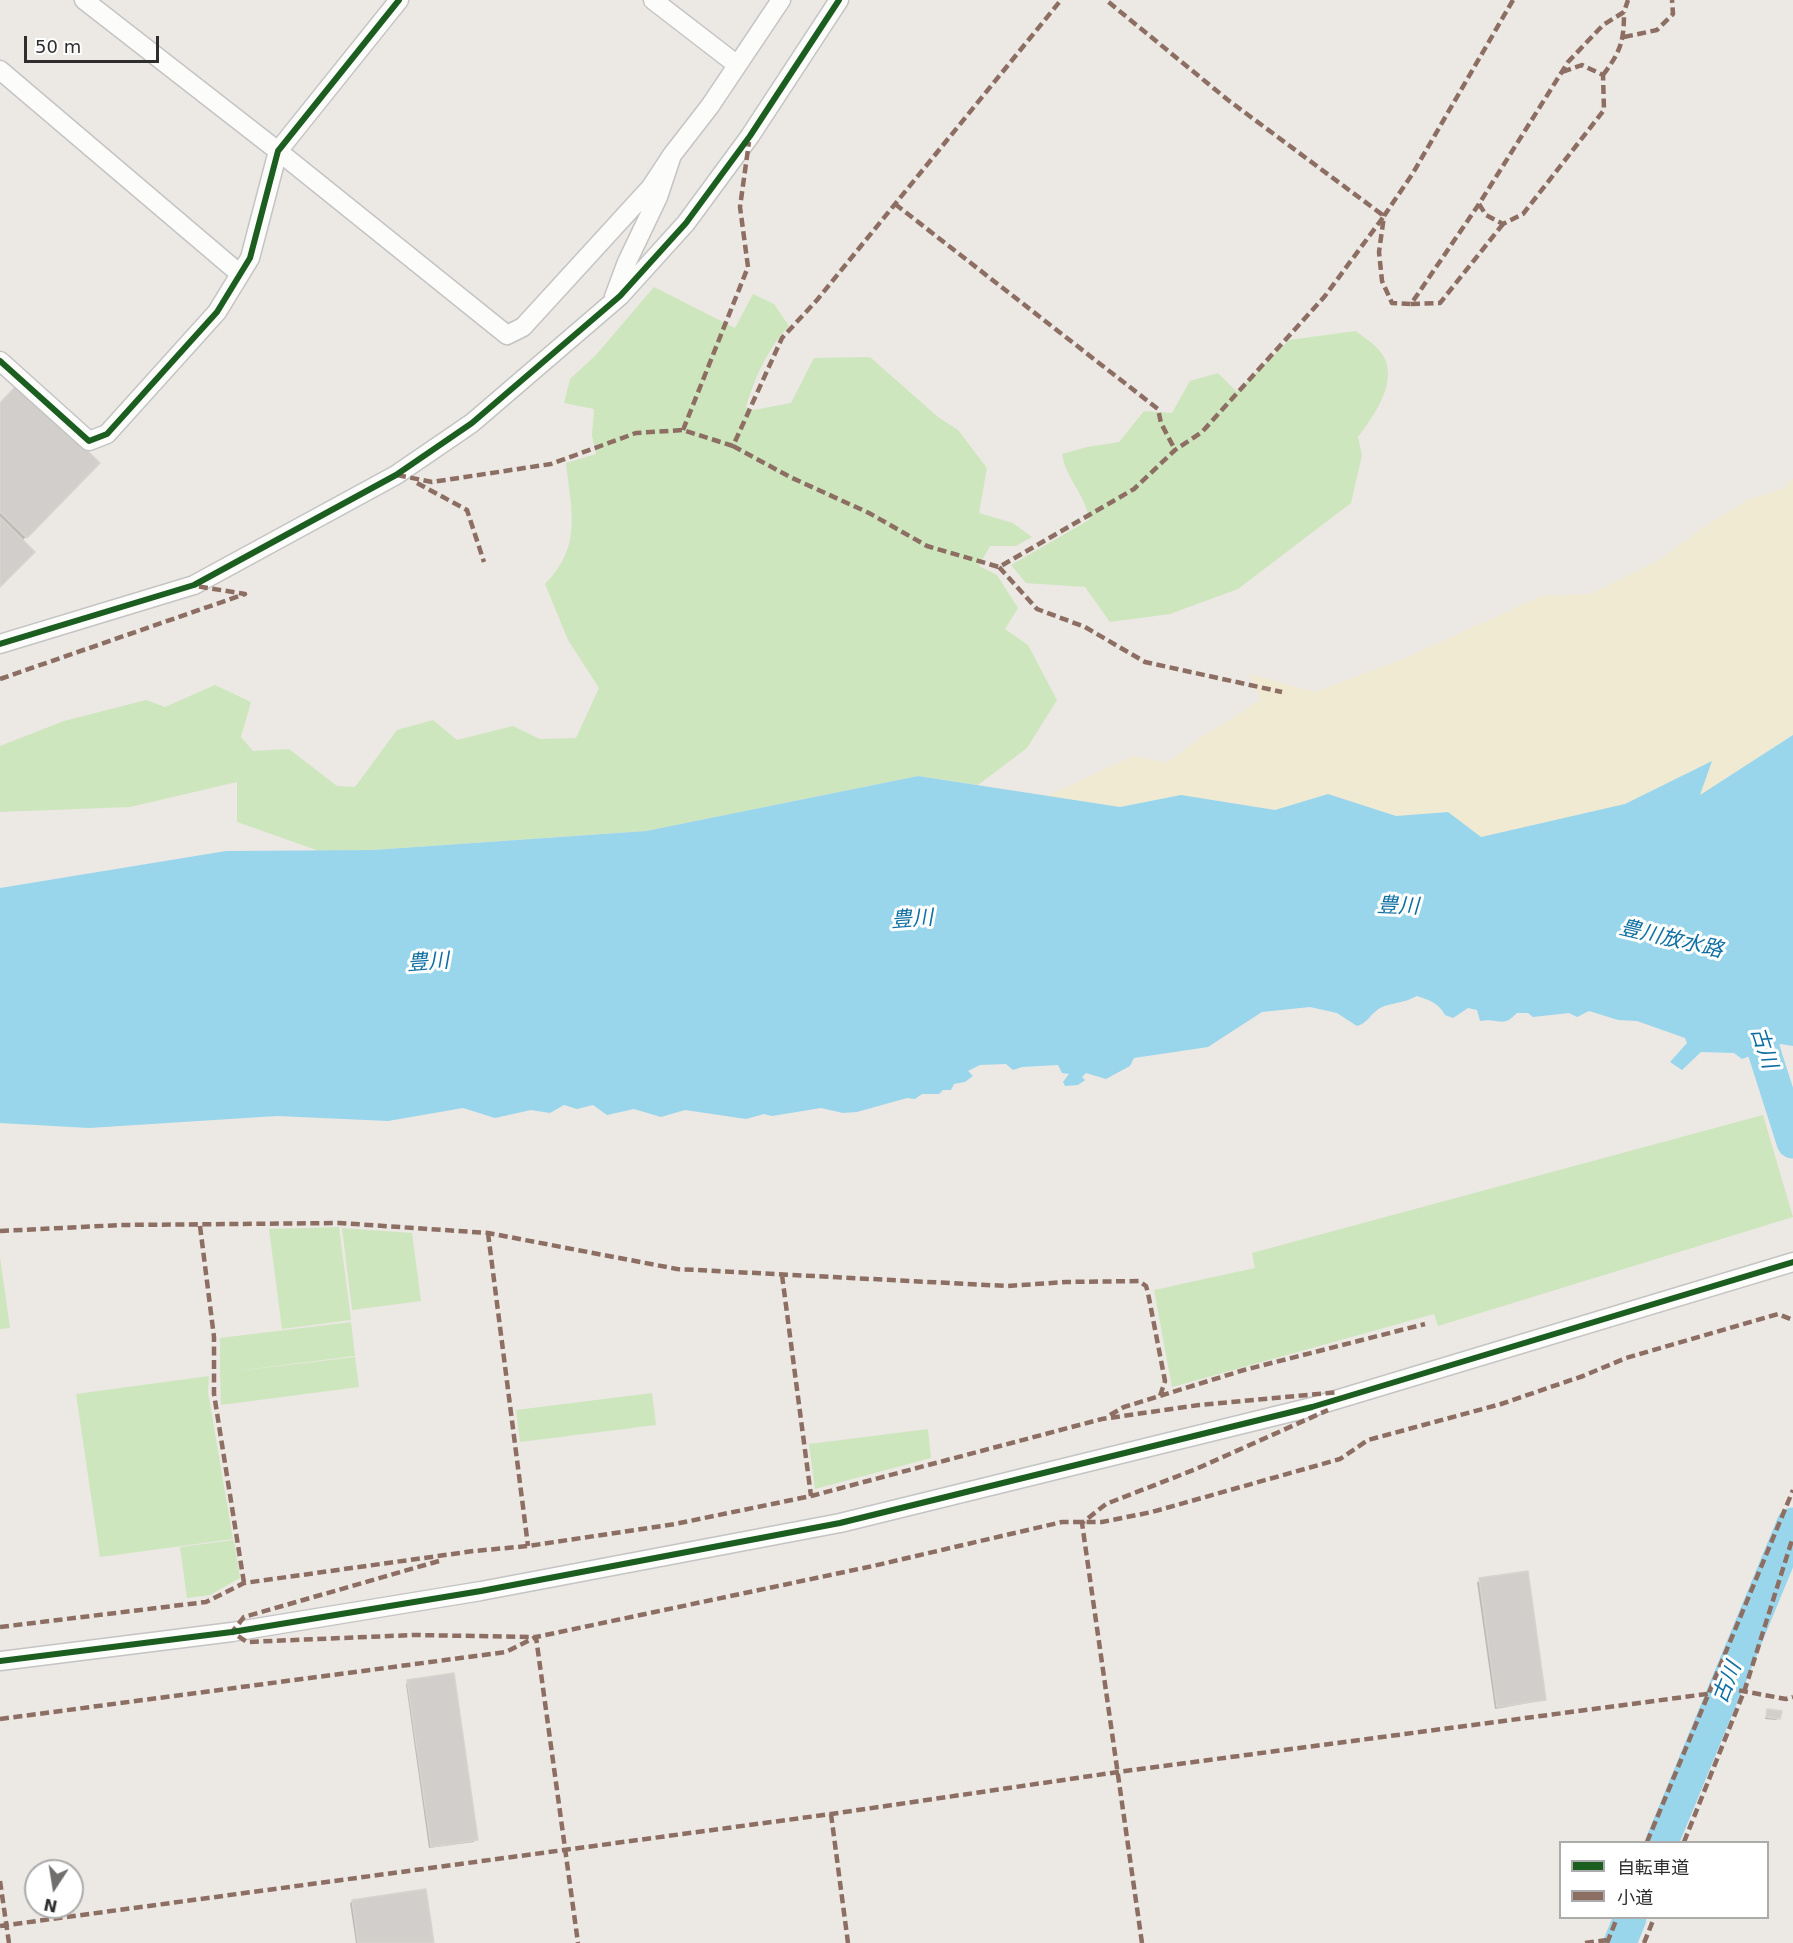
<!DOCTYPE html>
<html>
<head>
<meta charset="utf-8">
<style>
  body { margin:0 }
  #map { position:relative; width:1793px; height:1943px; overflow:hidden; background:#ece8e4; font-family:"DejaVu Sans","Noto Sans JP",sans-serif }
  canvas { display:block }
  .legend { position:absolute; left:1559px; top:1841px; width:210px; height:78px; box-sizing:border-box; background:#fff; border:2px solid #ababab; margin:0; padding:8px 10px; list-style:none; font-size:18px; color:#2e2e2e }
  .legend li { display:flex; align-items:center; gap:12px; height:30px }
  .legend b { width:30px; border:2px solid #ababab }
  .north { position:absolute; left:24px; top:1859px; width:60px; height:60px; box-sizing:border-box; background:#fff; border:2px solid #ababab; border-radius:50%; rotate:192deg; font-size:16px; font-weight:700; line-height:24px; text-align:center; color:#2e2e2e }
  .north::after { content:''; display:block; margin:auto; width:21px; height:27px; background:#706f6e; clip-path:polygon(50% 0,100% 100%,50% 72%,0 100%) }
  .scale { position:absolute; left:24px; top:36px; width:135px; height:27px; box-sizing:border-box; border:3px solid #2e2e2e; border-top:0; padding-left:8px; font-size:18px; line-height:21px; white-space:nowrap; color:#2e2e2e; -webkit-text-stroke:4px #fff; paint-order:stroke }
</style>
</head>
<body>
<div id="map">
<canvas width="1793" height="1943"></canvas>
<ul class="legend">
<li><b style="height:8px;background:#1b5e20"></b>自転車道</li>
<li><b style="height:8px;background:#8d6e63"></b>小道</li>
</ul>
<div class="north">N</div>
<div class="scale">50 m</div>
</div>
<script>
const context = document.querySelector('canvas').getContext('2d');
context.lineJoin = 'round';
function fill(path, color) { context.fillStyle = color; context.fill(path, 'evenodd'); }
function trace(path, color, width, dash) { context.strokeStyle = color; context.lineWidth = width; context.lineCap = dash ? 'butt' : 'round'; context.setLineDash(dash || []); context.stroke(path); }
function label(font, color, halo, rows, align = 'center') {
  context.font = font + ' "DejaVu Sans","Noto Sans JP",sans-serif'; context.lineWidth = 6; context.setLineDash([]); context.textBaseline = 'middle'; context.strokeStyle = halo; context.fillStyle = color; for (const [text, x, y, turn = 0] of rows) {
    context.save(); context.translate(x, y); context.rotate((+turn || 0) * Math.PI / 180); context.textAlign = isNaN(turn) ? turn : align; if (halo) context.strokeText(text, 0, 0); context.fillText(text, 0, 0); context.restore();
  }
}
fill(new Path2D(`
  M654 287 735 328 753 294 774 304 789 326C768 347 754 380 746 407L754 410 791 403 814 358 870 357 938 417 958 430 987 468 979 513 1013 523 1032 537 1016 546H990L979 566 997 575 1018 608 1005 629 1028 645 1057 700 1027 748 978 785 918 776 646 831 373 850 319 851 237 822V782L130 807 0 812V746L64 721 146 700 165 707 215 685 251 702 241 737 253 751 289 749 337 786 355 787 397 730 433 720 457 740 513 726 540 739 576 738 599 688 568 640 545 584C583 546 571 510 566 463L596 454 592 436 594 409 564 403 570 379 596 355Z
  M1356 331C1363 337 1372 342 1378 349 1403 376 1375 414 1358 437L1362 455 1351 503 1238 589 1170 614 1110 622 1085 587 1026 583 1011 565 1089 520C1086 495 1066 479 1062 454L1087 447 1119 442 1144 411 1172 413 1190 381 1218 373 1237 392 1289 340Z
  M1763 1115 1793 1217 1438 1326 1434 1314 1172 1387 1154 1290 1255 1268 1252 1253Z
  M339 1227 351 1320 282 1329 269 1229Z
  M342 1228 412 1233 421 1301 352 1310Z
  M0 1257 10 1328 0 1329Z
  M351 1322 355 1356 220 1373V1338Z
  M355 1357 359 1387 221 1405 220 1373Z
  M209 1376 208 1392 233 1539 100 1557 76 1394Z
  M652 1393 656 1425 520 1442 516 1410Z
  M928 1429 931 1458 815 1489 809 1444Z
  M234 1540 240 1578 210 1595 187 1598 180 1547Z`), '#cee6be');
fill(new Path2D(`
  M1793 478V735L1699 796 1712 761 1625 804 1481 837 1448 812 1396 816 1328 794 1275 810 1181 795 1120 807 1047 796 1133 756 1167 763 1203 736 1261 700 1249 674 1315 692 1410 656 1541 596 1590 594 1658 561 1702 528 1749 499 1783 489Z`), '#f0ead3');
fill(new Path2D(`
  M1793 735V1046L1781 1044 1742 1059 1734 1053 1701 1052 1682 1070 1670 1062 1687 1043 1685 1038 1637 1021 1618 1020 1589 1011 1577 1017 1569 1013 1533 1017 1528 1013H1517C1502 1029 1499 1017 1480 1021L1477 1010 1468 1008 1453 1018 1445 1015C1439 1003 1429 1000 1417 996 1402 1004 1393 1002 1380 1008 1371 1013 1367 1024 1357 1026L1337 1013 1310 1007 1262 1012 1208 1047 1134 1058 1130 1066 1106 1079 1086 1073 1082 1077 1085 1080 1078 1085 1065 1086 1063 1082 1069 1074 1062 1073 1058 1065 1022 1067 1013 1070 1006 1064 980 1065 968 1071 973 1076 965 1082 954 1084 951 1090H943L939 1094H922L915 1099 907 1098 857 1112 843 1113 821 1108 772 1116 764 1114 746 1119 685 1110 661 1117 634 1109 607 1115 593 1105 577 1109 564 1105 550 1113 531 1110 495 1118 463 1108 388 1121 277 1116 89 1128 0 1123V888L226 851 373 850 646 831 918 776 1120 807 1181 795 1275 810 1328 794 1396 816 1448 812 1481 837 1625 804 1712 761 1700 795Z`), '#99d6ec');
fill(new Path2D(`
  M0 405 98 464 22 541 0 585Z
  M1526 1573 1545 1700 1495 1709 1477 1582Z
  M408 1681 476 1840 474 1842 429 1848 406 1684Z
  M1768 1710 1779 1718 1776 1720 1765 1719Z
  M353 1901 432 1943H356L350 1903Z`), '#0003');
trace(new Path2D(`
  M1750 1007 1793 1142
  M1662 1842 1793 1524
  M1620 1943 1630 1918`), '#99d6ec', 33);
const building = new Path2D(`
  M18 384 100 463 27 538 0 512V403Z
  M0 517 35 552 0 587Z
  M1528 1571 1546 1700 1497 1707 1479 1578Z
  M454 1673 478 1840 431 1847 407 1680Z
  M1767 1709 1782 1711 1780 1719 1766 1717Z
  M426 1889 434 1943H358L352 1900Z`);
fill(building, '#d1cecb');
trace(building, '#d7d4d0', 1.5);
const street = new Path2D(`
  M84 0 278 151 507 335 523 327 651 187 672 155
  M653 0 736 64
  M0 70 240 274
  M614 297 627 262 658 197 672 155 710 106 781 0
  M0 361 89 441 107 434 217 312 250 258 278 151 399 0
  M0 644 194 585 396 475 472 423 620 296 686 223 750 136 839 0
  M0 1661 232 1632 481 1591 840 1523 1312 1407 1793 1262`);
trace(street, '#c5c4c5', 21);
trace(street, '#fcfcfb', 18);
trace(new Path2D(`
  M1513 0 1413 173 1384 216 1379 252 1382 281 1392 303 1411 304 1479 204 1568 62 1603 25 1624 12 1628 0
  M1624 37 1657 30 1673 14 1672 0
  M1603 75C1621 51 1624 41 1624 12
  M895 204 1158 409 1161 423 1175 450
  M1479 204 1486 215 1503 224 1523 214 1604 110 1603 75 1582 65 1562 72
  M1411 304 1440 303 1503 224
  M683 430 748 267 740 207 749 142
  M733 446 790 477 869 513 927 546 999 567 1134 489 1175 450 1202 432 1325 296 1384 216 1228 100 1106 0
  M397 475 432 482 551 464 636 433 683 430 733 446 782 338 817 300 1061 0
  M417 483 467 510 484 562
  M999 567 1037 609 1085 627 1145 662 1282 692
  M0 679 245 594 196 586
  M200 1226 214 1337V1394L244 1583
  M0 1231 121 1225 340 1223 488 1233 677 1269 1007 1286 1066 1282 1139 1281 1146 1286 1148 1293 1165 1381 1160 1396
  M488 1233 528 1546
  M782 1275 811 1496
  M1110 1415 1124 1407 1244 1370 1425 1324
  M439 1561 244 1617 232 1632 247 1642 414 1635 536 1637 578 1943
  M0 1627 206 1602 244 1583 474 1551 528 1546 675 1524 811 1496 1102 1419 1199 1405 1339 1392
  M0 1719 506 1652 536 1637 873 1566 1062 1522H1102L1152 1512 1340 1459 1368 1440 1501 1404 1583 1376 1626 1358 1778 1314 1793 1320
  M831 1814 848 1943
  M1647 1842 1793 1490
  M1684 1842 1745 1689 1792 1540
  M0 1881 9 1943
  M0 1926 831 1814 1118 1772 1737 1690 1786 1699 1793 1697
  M1142 1943 1082 1523 1106 1504 1196 1469 1328 1410
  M1585 1943 1608 1940
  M1607 1943 1617 1918
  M1644 1943 1654 1918`), '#8d6e63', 4.5, [9, 4.5]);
trace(new Path2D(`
  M0 361 89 441 107 434 217 312 250 258 278 151 399 0
  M0 644 194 585 396 475 472 423 620 296 686 223 750 136 839 0
  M0 1661 232 1632 481 1591 840 1523 1312 1407 1793 1262`), '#1b5e20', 6);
label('italic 21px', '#0d6fa3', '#fff', [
  ["豊川",1398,907,2],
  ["豊川",912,920,-4],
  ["豊川放水路",1671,940,13],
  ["豊川",428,963,-4],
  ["古川",1763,1048,72],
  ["古川",1728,1683,-68]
]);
</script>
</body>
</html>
